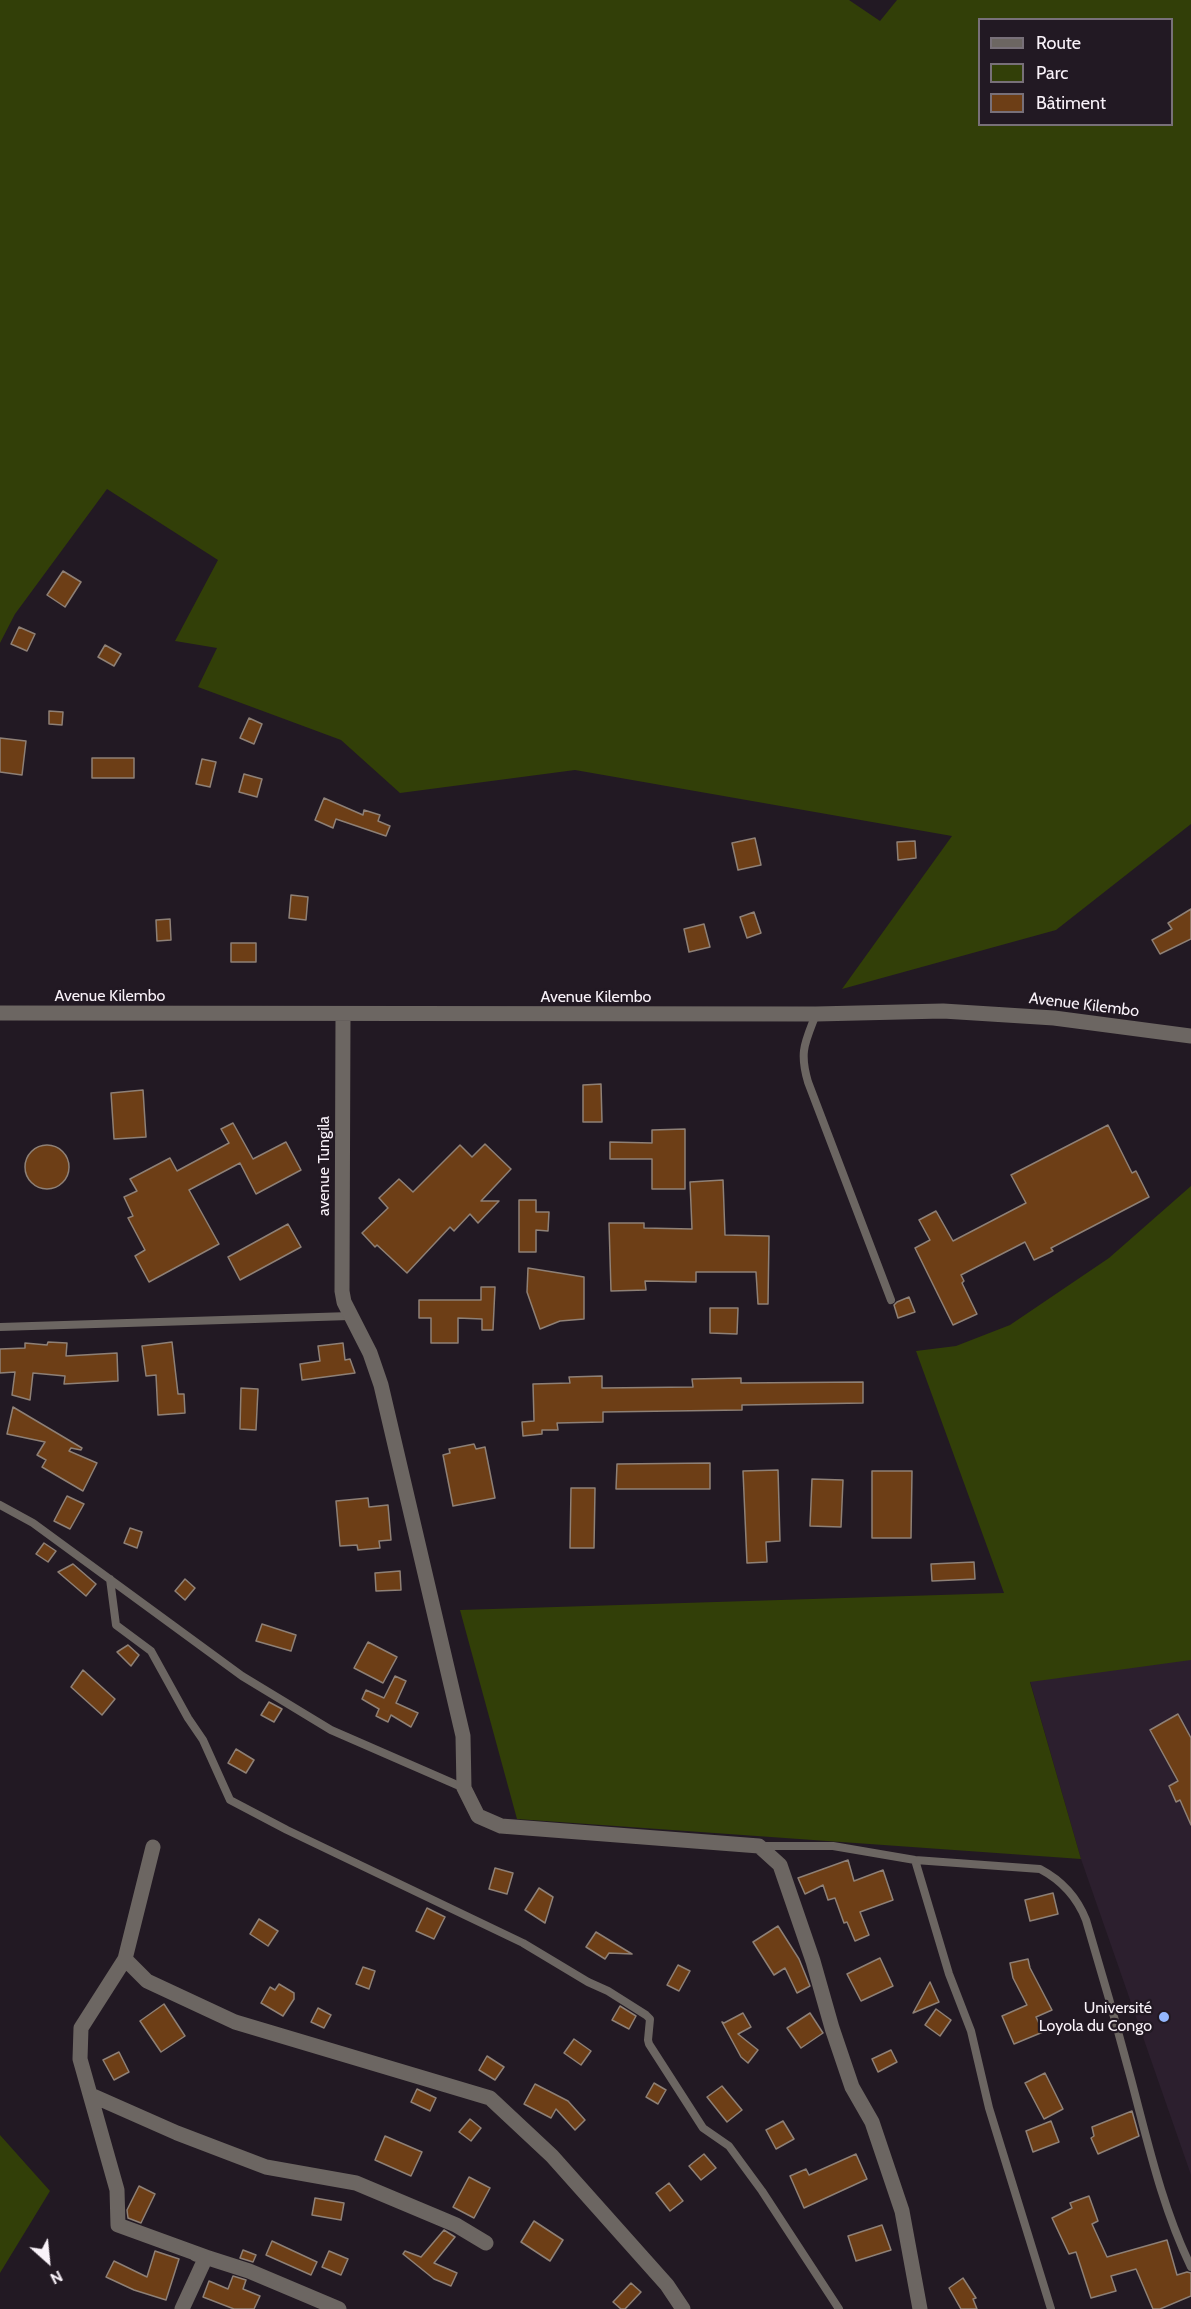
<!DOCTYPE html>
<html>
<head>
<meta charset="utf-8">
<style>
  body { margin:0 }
  #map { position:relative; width:1191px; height:2309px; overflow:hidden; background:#221923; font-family:Cabin,sans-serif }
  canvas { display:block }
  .legend { position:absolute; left:978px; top:18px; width:195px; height:108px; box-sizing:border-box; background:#221923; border:2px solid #787079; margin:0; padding:8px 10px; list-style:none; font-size:18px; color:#f9f2f9 }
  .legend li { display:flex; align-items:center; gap:12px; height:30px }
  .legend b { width:30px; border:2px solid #787079 }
  .north { position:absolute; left:18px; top:2231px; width:60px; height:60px; -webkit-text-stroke:4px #221923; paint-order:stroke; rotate:153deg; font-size:16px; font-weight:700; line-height:24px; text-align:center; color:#f9f2f9 }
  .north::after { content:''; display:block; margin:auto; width:21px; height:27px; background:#f9f2f9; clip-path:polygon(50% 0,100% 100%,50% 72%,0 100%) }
</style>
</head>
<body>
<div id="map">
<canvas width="1191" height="2309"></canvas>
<ul class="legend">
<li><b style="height:8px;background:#6c6662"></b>Route</li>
<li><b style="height:16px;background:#323f08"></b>Parc</li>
<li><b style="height:16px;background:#6d3e16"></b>Bâtiment</li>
</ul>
<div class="north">N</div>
</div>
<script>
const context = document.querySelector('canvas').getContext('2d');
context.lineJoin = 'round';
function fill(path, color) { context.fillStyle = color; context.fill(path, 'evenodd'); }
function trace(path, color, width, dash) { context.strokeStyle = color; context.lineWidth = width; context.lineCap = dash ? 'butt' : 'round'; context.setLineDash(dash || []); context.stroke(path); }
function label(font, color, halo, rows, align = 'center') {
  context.font = font + ' Cabin,sans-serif'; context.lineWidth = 4.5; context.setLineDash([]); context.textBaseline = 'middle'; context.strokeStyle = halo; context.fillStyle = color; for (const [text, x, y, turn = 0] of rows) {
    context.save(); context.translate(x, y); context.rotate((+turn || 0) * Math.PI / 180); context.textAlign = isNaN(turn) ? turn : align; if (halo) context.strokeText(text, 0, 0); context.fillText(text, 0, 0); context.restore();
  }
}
fill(new Path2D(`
  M1191 1652V2175L1081 1859 1030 1681Z`), '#2c1f2e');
fill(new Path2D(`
  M0 0H849L880 21 897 0H1191V824L1056 930 842 989 952 836 575 770 400 793 341 740 198 687 217 648 175 641 218 560 107 489 15 614 0 643ZM980 20H1172V124H980Z
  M1191 1186V1660L1030 1682 1081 1859 517 1819 460 1610 1004 1593 916 1351 956 1346 1010 1325 1109 1258Z
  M0 2135 50 2191 0 2273Z`), '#323f08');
const building = new Path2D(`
  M63 571 81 582 65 607 47 595Z
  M19 627 35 634 27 651 11 644Z
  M105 645 121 654 114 666 98 657Z
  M49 711 63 712 62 725 49 724Z
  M249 718 262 724 254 744 240 738Z
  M0 738 26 741 22 775 0 772Z
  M92 758H134V778H92Z
  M202 759 216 762 210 787 196 784Z
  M244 774 262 779 257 797 239 792Z
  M324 798 363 815 364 810 380 815 378 821 390 826 386 836 336 819 333 828 315 820Z
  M755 838 761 865 738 870 732 843Z
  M915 841 916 858 898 860 897 842Z
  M291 895 308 897 306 920 289 918Z
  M1191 909V939L1160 954 1152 940 1172 929 1168 923Z
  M754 912 761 933 747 938 740 917Z
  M170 919 171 940 157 941 156 920Z
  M704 924 710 947 689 952 684 929Z
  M231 943H256V962H231Z
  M601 1084 602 1122H583V1085Z
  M143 1090 146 1137 114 1139 111 1093Z
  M233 1123 253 1159 286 1142 301 1170 256 1194 240 1163 189 1190 219 1244 149 1282 135 1256 145 1250 128 1218 133 1216 124 1197 137 1191 130 1179 170 1158 177 1171 229 1143 221 1129Z
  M1108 1125 1132 1173 1136 1171 1149 1197 1051 1248 1053 1251 1034 1260 1025 1242 961 1275 964 1281 962 1283 977 1314 953 1325 915 1248 930 1240 919 1220 936 1211 953 1241 1026 1203 1011 1175Z
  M685 1129V1189H652V1159H610V1142L652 1143V1130Z
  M485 1144 511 1169 481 1201H499L478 1223 470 1214 454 1231 450 1227 407 1273 377 1245 375 1247 362 1233 388 1208 379 1198 399 1179 413 1192 460 1145 472 1157Z
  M25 1167a22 22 0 1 1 44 0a22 22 0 1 1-44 0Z
  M723 1180 725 1235 769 1236 768 1304H758L756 1272H696V1282L645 1281 646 1290 611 1291 609 1223H644V1228L692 1229 690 1182Z
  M519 1200H536V1212H549L548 1231 536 1230V1252H519Z
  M288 1224 301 1247 240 1280 228 1257Z
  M528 1268 584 1277V1319L560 1321 540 1329 527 1292Z
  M481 1287H495L493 1330H482V1319L458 1318V1343H431V1318H419V1300H481Z
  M909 1297 915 1312 898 1318 894 1305 897 1302Z
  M710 1308H738L737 1334 710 1333Z
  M48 1342 67 1343 66 1356 117 1353 118 1381 64 1384 65 1376 33 1373 30 1400 12 1395 15 1372 0 1373V1349L25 1348V1343L47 1345Z
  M172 1342 178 1394H184L185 1413 158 1415 156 1375 146 1376 142 1346Z
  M343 1343 345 1360 350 1359 355 1373 302 1380 300 1364 320 1361 318 1346Z
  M602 1376V1388L693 1387 692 1379 741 1378V1383L863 1382V1403L742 1405V1410L603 1412V1422L557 1423 558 1430H542V1434L523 1436 522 1422 534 1421 533 1384 570 1383 569 1377Z
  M241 1388 258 1389 256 1430 240 1429Z
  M13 1407 82 1448 81 1450 71 1448 69 1451 97 1463 83 1491 42 1467 46 1460 37 1455 45 1442 7 1434Z
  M474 1444 476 1449 485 1447 495 1498 453 1506 443 1455 450 1453 449 1449Z
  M710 1463V1489H616L617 1464Z
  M778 1470 780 1541 766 1542 767 1562 747 1563 743 1471Z
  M872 1471H912L911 1538H872Z
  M812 1479 843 1480 841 1527 810 1526Z
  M571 1488H595L594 1548H570Z
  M67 1496 84 1504 70 1529 54 1521Z
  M368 1498 369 1507 388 1505 391 1540 379 1541 380 1548 358 1550 357 1545 340 1546 336 1501Z
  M130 1528 142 1532 137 1548 124 1543Z
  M44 1543 56 1551 48 1562 36 1554Z
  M974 1562 975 1579 932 1581 931 1564Z
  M73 1564 96 1584 86 1596 58 1572Z
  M400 1571 401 1590 376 1591 375 1573Z
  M185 1579 195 1588 185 1600 175 1591Z
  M262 1624 296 1635 291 1651 256 1641Z
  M368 1642 397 1657 383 1683 354 1668Z
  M128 1645 139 1655 131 1666 117 1652Z
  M83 1670 115 1699 102 1715 71 1687Z
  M395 1676 406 1681 396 1703 418 1713 411 1727 391 1715 388 1722 376 1716 379 1709 362 1699 366 1690 384 1698Z
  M269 1702 282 1709 274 1722 261 1715Z
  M1178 1714 1191 1738V1825L1180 1800 1176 1802 1169 1786 1178 1781 1150 1730Z
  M236 1749 254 1760 246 1773 228 1763Z
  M848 1860 854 1881 883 1870 893 1900 860 1912 869 1935 855 1941 847 1922 844 1923 835 1898 828 1900 823 1885 805 1894 798 1878Z
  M495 1868 513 1873 507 1894 489 1889Z
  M539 1888 553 1897 545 1923 525 1910Z
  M1053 1893 1058 1914 1030 1921 1025 1900Z
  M427 1908 445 1917 434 1939 416 1931Z
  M259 1919 278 1931 268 1946 250 1934Z
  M778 1926 799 1959 810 1986 797 1993 785 1968 774 1975 753 1942Z
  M596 1932 632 1954 609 1953 605 1959 586 1947Z
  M880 1958 893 1986 861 2001 847 1974Z
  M1028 1959 1030 1968 1052 2010 1036 2017 1043 2032 1014 2044 1002 2016 1027 2005 1013 1978 1010 1963Z
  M678 1965 690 1971 679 1991 667 1985Z
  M363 1967 375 1971 369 1989 356 1984Z
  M930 1982 939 2002 913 2013Z
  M279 1984 294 1993V1999L283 2016 261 2003 270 1987 275 1990Z
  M164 2004 185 2036 161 2052 140 2021Z
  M620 2006 636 2016 629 2029 612 2020Z
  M318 2008 331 2015 324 2028 311 2022Z
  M936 2009 951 2020 940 2036 925 2025Z
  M743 2013 751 2027 738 2034 758 2050 748 2063 741 2057 722 2022 724 2023Z
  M810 2013 823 2033 801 2048 787 2028Z
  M574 2039 591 2051 581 2065 564 2053Z
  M891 2050 897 2062 878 2072 872 2059Z
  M119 2052 129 2072 114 2080 103 2060Z
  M487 2056 504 2067 495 2080 479 2070Z
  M1045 2073 1063 2109 1044 2119 1025 2083Z
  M654 2083 666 2090 658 2104 646 2097Z
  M535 2084 568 2101 585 2120 575 2130 556 2109 551 2118 524 2104Z
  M722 2086 742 2110 727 2122 707 2097Z
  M417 2089 436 2098 430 2111 411 2102Z
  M1132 2111 1139 2136 1098 2154 1091 2138 1094 2136 1092 2127Z
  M470 2119 481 2128 471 2141 459 2132Z
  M783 2121 794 2139 776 2149 766 2130Z
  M1051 2121 1059 2142 1033 2152 1026 2131Z
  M385 2136 422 2152 411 2176 375 2160Z
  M704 2154 716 2168 701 2180 689 2166Z
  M856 2154 867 2179 804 2208 790 2176 806 2169 809 2175Z
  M469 2177 490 2188 474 2218 453 2207Z
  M669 2183 683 2201 670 2211 656 2193Z
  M139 2186 155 2194 141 2223 128 2218 127 2210Z
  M1089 2196 1098 2221 1092 2224 1107 2257 1167 2240 1177 2275 1187 2272 1191 2273V2296L1160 2309H1153L1136 2269 1111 2276 1116 2291 1091 2298 1076 2252 1069 2254 1052 2218 1072 2208 1070 2203Z
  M315 2198 344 2203 341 2220 312 2215Z
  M534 2221 563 2240 550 2261 521 2242Z
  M882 2225 891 2250 856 2261 848 2236Z
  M444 2230 455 2237 434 2263 457 2273 451 2286 434 2279 403 2254 405 2251 421 2257Z
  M272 2241 317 2262 311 2275 266 2255Z
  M243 2250 256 2255 253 2262 240 2258Z
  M155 2251 179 2259 166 2300 134 2290 106 2277 114 2261 147 2277Z
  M329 2251 348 2259 341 2275 322 2267Z
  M233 2276 246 2280 243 2289 260 2296 254 2309H234L203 2297 209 2281 228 2289Z
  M963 2278 976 2298 973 2299 977 2309H961L949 2288Z
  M631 2283 641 2292 625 2309H621L613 2302Z`);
fill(building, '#6d3e16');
trace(building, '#8e8076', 1.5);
trace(new Path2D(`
  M816 1014C805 1043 799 1051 808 1082L891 1300
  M0 1327 350 1316
  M0 1505 33 1523 242 1676 331 1730 464 1788
  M110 1579 116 1625 151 1651 188 1718 203 1740 230 1800 287 1830 523 1943 588 1982 608 1991 646 2015 650 2019 648 2040 649 2044 703 2128 729 2146 762 2191 839 2309
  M759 1846H833L915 1860 1040 1869C1061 1880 1077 1897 1086 1920 1102 1973 1117 2026 1131 2079 1148 2143 1162 2207 1191 2267
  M915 1860 949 1974 971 2031 989 2108 1051 2309`), '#6c6662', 8);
trace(new Path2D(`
  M0 1013 816 1014 943 1011 1054 1018 1191 1036
  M343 1015 342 1291 344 1302 370 1353 381 1385 463 1736 464 1788 478 1816 501 1826 759 1846 780 1865 813 1961 832 2028 852 2087 872 2122 902 2211 920 2309
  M153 1847 125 1959 81 2028 80 2059 117 2190 118 2225 206 2257 182 2309
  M125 1959 147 1981 235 2022 490 2098 552 2156 667 2285 683 2309
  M91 2095 177 2133 266 2167 356 2183 456 2225 486 2243
  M196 2254 249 2271 339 2309`), '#6c6662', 15);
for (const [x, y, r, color] of [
  [1164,2017,6,"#94b7fd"]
]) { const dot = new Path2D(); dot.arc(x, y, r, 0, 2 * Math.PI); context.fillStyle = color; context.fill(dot); trace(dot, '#221923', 2); }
label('16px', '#f9f2f9', '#221923', [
  ["Avenue Kilembo",110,996],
  ["Avenue Kilembo",596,997],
  ["Avenue Kilembo",1084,1005,7],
  ["avenue Tungila",324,1166,-90]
]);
label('16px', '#f9f2f9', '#221923', [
  ["Université",1152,2008],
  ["Loyola du Congo",1152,2026]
], 'right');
</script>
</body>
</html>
